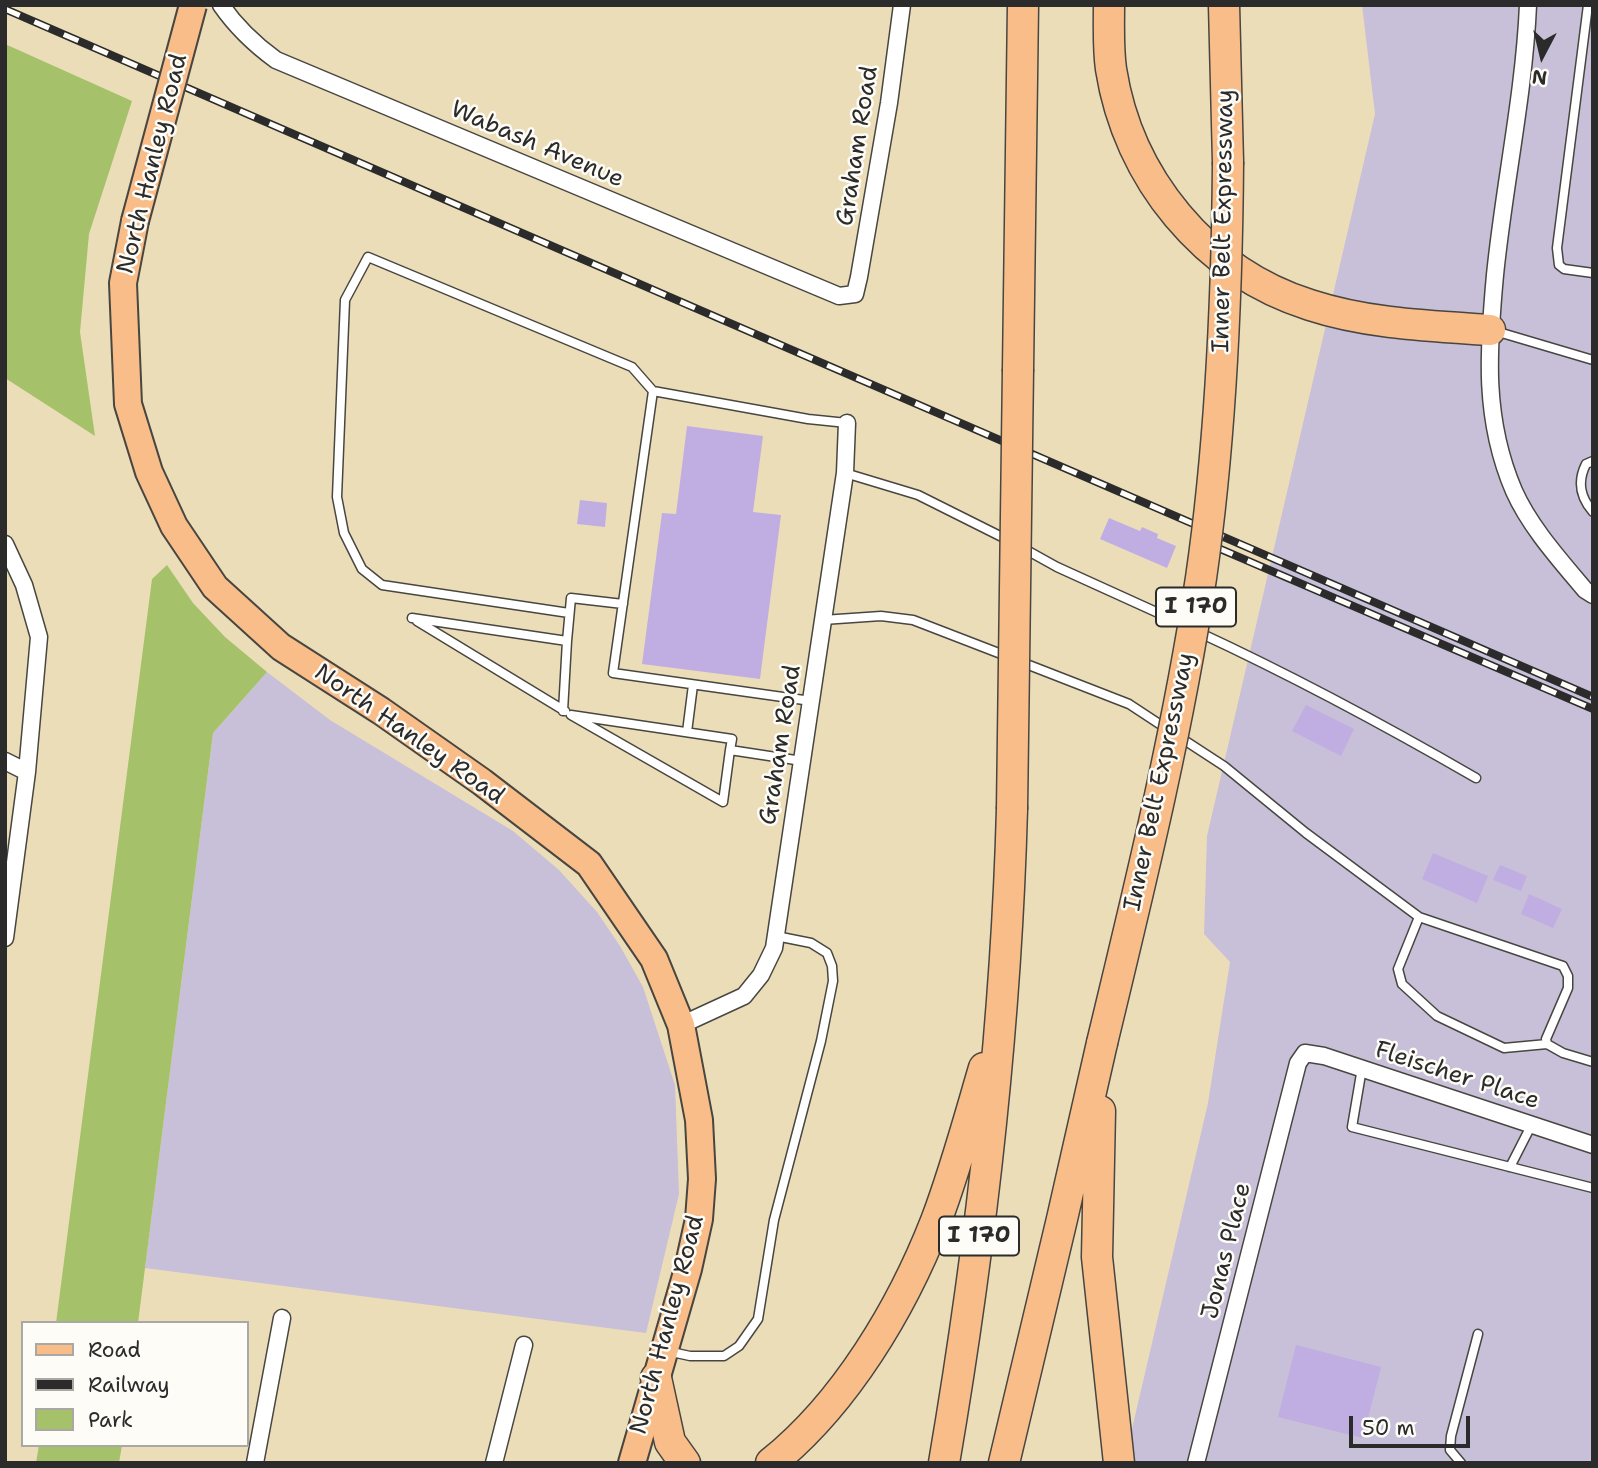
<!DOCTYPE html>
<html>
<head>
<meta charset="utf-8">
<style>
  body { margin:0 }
  #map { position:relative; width:1598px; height:1468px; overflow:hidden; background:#ecddb9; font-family:"Shantell Sans",sans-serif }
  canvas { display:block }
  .frame { position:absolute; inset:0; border:7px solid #2b2b2b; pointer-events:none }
  .legend { position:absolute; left:21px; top:1321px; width:228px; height:126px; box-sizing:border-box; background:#fdfcf7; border:2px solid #a9a8a5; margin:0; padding:9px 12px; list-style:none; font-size:21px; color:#2b2b2b }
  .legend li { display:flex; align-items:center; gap:14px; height:35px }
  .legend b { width:35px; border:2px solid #a9a8a5 }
  .north { position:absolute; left:1507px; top:21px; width:70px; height:70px; -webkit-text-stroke:5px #fdfcf7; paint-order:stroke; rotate:187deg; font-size:19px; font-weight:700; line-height:28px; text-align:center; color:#2b2b2b }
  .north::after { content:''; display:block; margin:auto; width:24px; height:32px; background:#2b2b2b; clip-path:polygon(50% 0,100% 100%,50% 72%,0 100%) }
  .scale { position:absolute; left:1349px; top:1416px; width:121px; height:32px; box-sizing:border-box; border:4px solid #2b2b2b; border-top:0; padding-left:9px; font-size:21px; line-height:24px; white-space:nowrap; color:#2b2b2b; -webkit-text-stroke:5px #fdfcf7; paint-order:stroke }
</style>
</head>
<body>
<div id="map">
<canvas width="1598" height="1468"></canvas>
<div class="frame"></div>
<ul class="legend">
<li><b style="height:9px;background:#f8bd88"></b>Road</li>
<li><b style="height:9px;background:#2b2b2b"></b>Railway</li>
<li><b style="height:19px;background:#a5c26a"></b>Park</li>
</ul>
<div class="north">N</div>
<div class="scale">50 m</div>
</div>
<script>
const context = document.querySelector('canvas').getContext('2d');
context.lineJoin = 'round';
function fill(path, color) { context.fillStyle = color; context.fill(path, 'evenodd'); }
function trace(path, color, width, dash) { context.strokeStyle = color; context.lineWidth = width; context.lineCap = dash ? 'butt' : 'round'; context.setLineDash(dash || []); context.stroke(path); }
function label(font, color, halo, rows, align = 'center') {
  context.font = font + ' "Shantell Sans",sans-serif'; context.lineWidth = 5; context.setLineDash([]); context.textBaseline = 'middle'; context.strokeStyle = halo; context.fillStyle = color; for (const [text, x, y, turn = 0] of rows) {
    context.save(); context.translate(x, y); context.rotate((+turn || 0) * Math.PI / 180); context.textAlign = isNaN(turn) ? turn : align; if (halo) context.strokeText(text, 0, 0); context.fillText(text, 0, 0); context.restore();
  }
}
fill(new Path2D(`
  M1362 5H1593V1463H1124L1208 1103 1230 962 1204 934 1207 836 1375 114Z
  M267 672 330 720 513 831 559 870 597 912 620 946 643 987 675 1085 679 1194 646 1333 145 1268 213 733Z`), '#c8bfd8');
fill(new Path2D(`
  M5 44 132 101 89 234 80 332 95 436 5 378Z
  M167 565 193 603 225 637 267 672 213 733 138 1323H56L152 579Z
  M39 1445H122L119 1463H36Z`), '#a5c26a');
fill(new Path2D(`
  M687 426 763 436 753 512 781 515 760 679 642 664 662 513 676 514Z
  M580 500 607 503 605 527 577 524Z
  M1109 518 1140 531 1142 527 1158 534 1157 538 1176 546 1167 568 1100 539Z
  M1306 705 1354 729 1341 756 1292 731Z
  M1433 853 1488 876 1477 903 1422 879Z
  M1500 865 1527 876 1521 891 1493 880Z
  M1529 894 1562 909 1553 928 1521 914Z
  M1296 1345 1381 1367 1363 1438 1278 1417Z`), '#c0aee2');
const service = new Path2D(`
  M1588 5 1557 248 1559 265 1564 269 1593 273
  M1495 331 1593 360
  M1593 461 1586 464C1577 482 1580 497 1593 512
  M845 473 918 495 1010 541
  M1021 547 1057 567 1187 626
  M569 613 382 585 362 569 344 533 337 497 345 300 368 257 632 367 653 391
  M412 618 567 641 563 711
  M823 620 881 616 913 620 1009 657
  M417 621 565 711
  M1198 632C1293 676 1386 726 1476 778
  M567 641 571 598 623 604
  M1021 662 1129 704 1167 729
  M811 701 613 673 653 391 808 419 847 423
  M687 732 693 685
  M1178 736 1224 766 1306 833 1419 917 1563 966 1568 976V988L1546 1039 1547 1044 1563 1053 1593 1062
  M730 750 723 802 571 715 732 739 730 750 802 761
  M1419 917 1398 969 1402 984 1437 1016 1504 1048 1547 1044
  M1362 1068 1352 1127 1593 1188
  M1510 1167 1532 1124
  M667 1351 690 1356H724L739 1346 758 1319 774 1220 821 1041 833 981 832 966 827 953 811 943 776 936
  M1461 1463 1450 1450 1451 1436 1478 1334`);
const minor = new Path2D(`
  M221 5C237 28 254 44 276 60L839 296 855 294 859 277 889 103 902 5
  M1528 5C1524 96 1504 185 1495 275 1488 351 1483 419 1514 491 1530 527 1560 560 1585 590L1593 595
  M5 544 24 585 39 637 27 772 5 938
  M5 761 27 772
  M681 1025 744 996 761 975 774 948 845 473 847 423
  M255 1463 282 1318
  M494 1463 524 1345
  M1196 1463 1298 1063 1305 1053 1324 1056 1593 1145`);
const primary = new Path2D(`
  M135 221 123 283 128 404 149 472 174 526 215 587 281 647 381 711 482 782 589 864 654 959 681 1025 699 1120 702 1179 699 1219 688 1269 632 1463`);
const motorway = new Path2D(`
  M1109 5C1109 26 1108 48 1111 69 1128 178 1205 272 1310 305 1368 324 1430 326 1490 330
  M1224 5 1228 162
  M1018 369 1023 5
  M1100 1111 1097 1257 1119 1463
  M656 1378 670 1442 685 1463
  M771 1463C845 1404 902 1308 936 1221 955 1171 969 1119 984 1068
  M944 1463C981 1246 1006 1029 1012 809
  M1004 1463 1062 1219 1102 1043`);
trace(service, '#484640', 11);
trace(minor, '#484640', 19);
trace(primary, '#484640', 30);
trace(motorway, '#484640', 33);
trace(service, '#fff', 8);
trace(minor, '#fff', 16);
trace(primary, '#f8bd88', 26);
trace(motorway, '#f8bd88', 30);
const rail = new Path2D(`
  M5 9 1593 697
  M1218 548 1593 709`);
trace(rail, '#2b2b2b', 8);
trace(rail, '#fdfcf7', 5, [16]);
const primaryBridge = new Path2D(`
  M135 221 193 5`);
const motorwayBridge = new Path2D(`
  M1012 809 1018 369
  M1102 1043C1139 889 1177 736 1201 578 1221 440 1227 301 1228 162`);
trace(primaryBridge, '#484640', 30, []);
trace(motorwayBridge, '#484640', 33, []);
trace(primaryBridge, '#f8bd88', 26);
trace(motorwayBridge, '#f8bd88', 30);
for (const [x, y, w] of [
  [1196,607,80],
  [979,1236,80]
]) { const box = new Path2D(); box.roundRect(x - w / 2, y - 19.5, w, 39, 5); context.fillStyle = '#fdfcf7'; context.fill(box); trace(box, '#2b2b2b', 2); }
label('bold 23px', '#2b2b2b', null, [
  ["I 170",1196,607],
  ["I 170",979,1236]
]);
label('24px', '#2b2b2b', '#fdfcf7', [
  ["Wabash Avenue",537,145,23],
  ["Graham Road",858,146,-81],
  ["North Hanley Road",153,164,-76],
  ["Inner Belt Expressway",1224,221,-89],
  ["North Hanley Road",409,735,35],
  ["Graham Road",781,745,-81],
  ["Inner Belt Expressway",1160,782,-78],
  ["Fleischer Place",1457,1076,18],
  ["Jonas Place",1227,1251,-76],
  ["North Hanley Road",668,1325,-75]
]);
</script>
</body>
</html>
